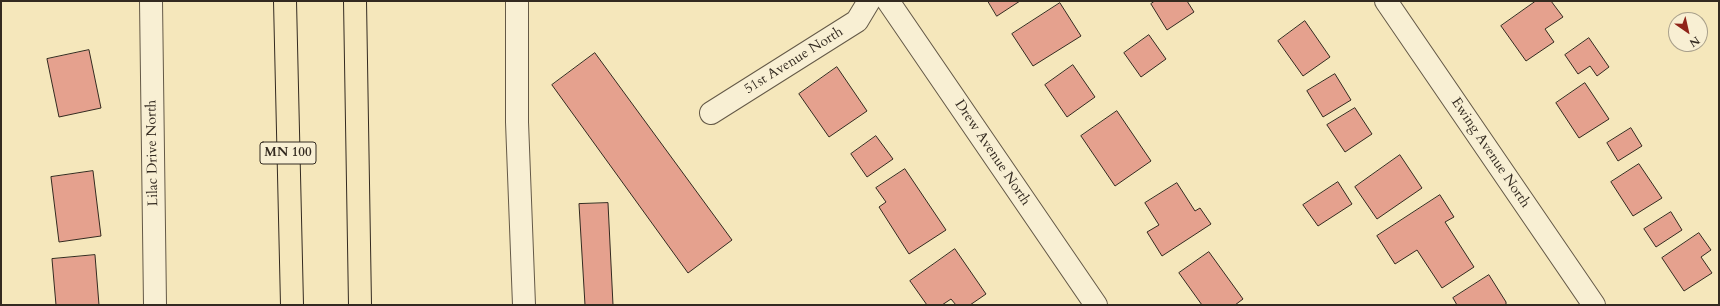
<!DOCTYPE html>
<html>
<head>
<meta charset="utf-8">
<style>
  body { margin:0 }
  #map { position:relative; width:1720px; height:306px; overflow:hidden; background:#f5e7bb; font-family:Cardo,serif }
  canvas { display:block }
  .frame { position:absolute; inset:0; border:2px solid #332a20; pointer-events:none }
  .north { position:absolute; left:1668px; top:12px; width:40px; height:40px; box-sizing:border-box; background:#f8efd3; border:1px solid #a9a08b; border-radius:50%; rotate:146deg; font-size:11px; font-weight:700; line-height:16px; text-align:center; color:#332a20 }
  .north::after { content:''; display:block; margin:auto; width:14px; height:18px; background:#8f2418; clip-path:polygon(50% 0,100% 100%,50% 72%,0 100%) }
</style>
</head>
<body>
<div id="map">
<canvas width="1720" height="306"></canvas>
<div class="frame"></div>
<div class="north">N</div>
</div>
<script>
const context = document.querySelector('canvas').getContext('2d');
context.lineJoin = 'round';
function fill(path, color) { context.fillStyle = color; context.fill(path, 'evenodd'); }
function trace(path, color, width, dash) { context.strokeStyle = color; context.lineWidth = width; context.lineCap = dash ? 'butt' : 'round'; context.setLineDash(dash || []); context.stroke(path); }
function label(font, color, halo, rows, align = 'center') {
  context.font = font + ' Cardo,serif'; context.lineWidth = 3.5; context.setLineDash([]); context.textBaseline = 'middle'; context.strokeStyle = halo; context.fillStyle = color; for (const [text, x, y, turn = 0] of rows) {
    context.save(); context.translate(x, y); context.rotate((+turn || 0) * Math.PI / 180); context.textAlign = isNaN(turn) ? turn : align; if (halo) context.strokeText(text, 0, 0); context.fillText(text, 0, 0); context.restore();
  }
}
const building = new Path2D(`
  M988 1H1020L997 16Z
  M1155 1H1187L1194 12 1167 30 1151 4Z
  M1536 1H1551L1563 17 1545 29 1554 42 1526 61 1501 26Z
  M1060 3 1081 36 1033 66 1012 34Z
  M1305 21 1330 57 1303 76 1278 41Z
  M1149 35 1166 59 1141 77 1124 53Z
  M1589 38 1609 67 1597 76 1590 66 1578 74 1565 55Z
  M89 50 101 108 59 117 47 59Z
  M595 53 732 240 688 273 552 85Z
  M1073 65 1095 97 1067 117 1045 85Z
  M837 67 867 111 829 137 799 94Z
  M1335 74 1351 100 1323 117 1307 91Z
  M1585 83 1609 119 1579 138 1556 103Z
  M1355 108 1372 134 1345 152 1327 125Z
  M1117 111 1151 161 1115 186 1081 136Z
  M1631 128 1642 146 1618 161 1607 143Z
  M876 136 893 159 867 177 851 154Z
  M1400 155 1422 188 1377 219 1355 187Z
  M1639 164 1662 198 1633 216 1611 182Z
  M905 169 946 230 909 254 879 207 886 202 876 188Z
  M93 171 101 236 59 242 51 177Z
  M1338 182 1352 204 1318 226 1303 205Z
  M1177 183 1195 211 1200 208 1211 224 1162 256 1147 232 1159 225 1145 203Z
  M1440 195 1454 217 1445 222 1474 267 1442 288 1417 250 1395 264 1377 236Z
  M608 203 613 305H585L579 204Z
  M1671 212 1682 230 1656 247 1644 229Z
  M1699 233 1711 250 1701 257 1712 273 1684 291 1662 258Z
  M955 249 986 294 970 305H956L951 299 942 305H927L910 281Z
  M1209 252 1243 299 1235 305H1202L1179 273Z
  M95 255 99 305H56L52 259Z
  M1489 275 1506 302V305H1457L1453 298Z`);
fill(building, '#e5a18e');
trace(building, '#332a20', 1);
const minor = new Path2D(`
  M151 1 155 305
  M517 1V122L524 305
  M888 1 1096 305
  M1386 1 1594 305
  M711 113 857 21 869 1`);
const highway = new Path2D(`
  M285 1 292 305
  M355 1 360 305`);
trace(minor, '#645947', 24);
trace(highway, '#332a20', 24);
trace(minor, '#f8efd3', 22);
trace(highway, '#f5e7bb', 22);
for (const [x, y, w] of [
  [288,153,56]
]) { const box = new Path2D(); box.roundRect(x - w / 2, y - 11, w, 22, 3); context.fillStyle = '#f8efd3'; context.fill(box); trace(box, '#332a20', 1); }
label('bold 13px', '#332a20', null, [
  ["MN 100",288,153]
]);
label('14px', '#332a20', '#f8efd3', [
  ["51st Avenue North",794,61,-32],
  ["Lilac Drive North",153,153,-91],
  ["Drew Avenue North",992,153,56],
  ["Ewing Avenue North",1490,153,56]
]);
</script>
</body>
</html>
